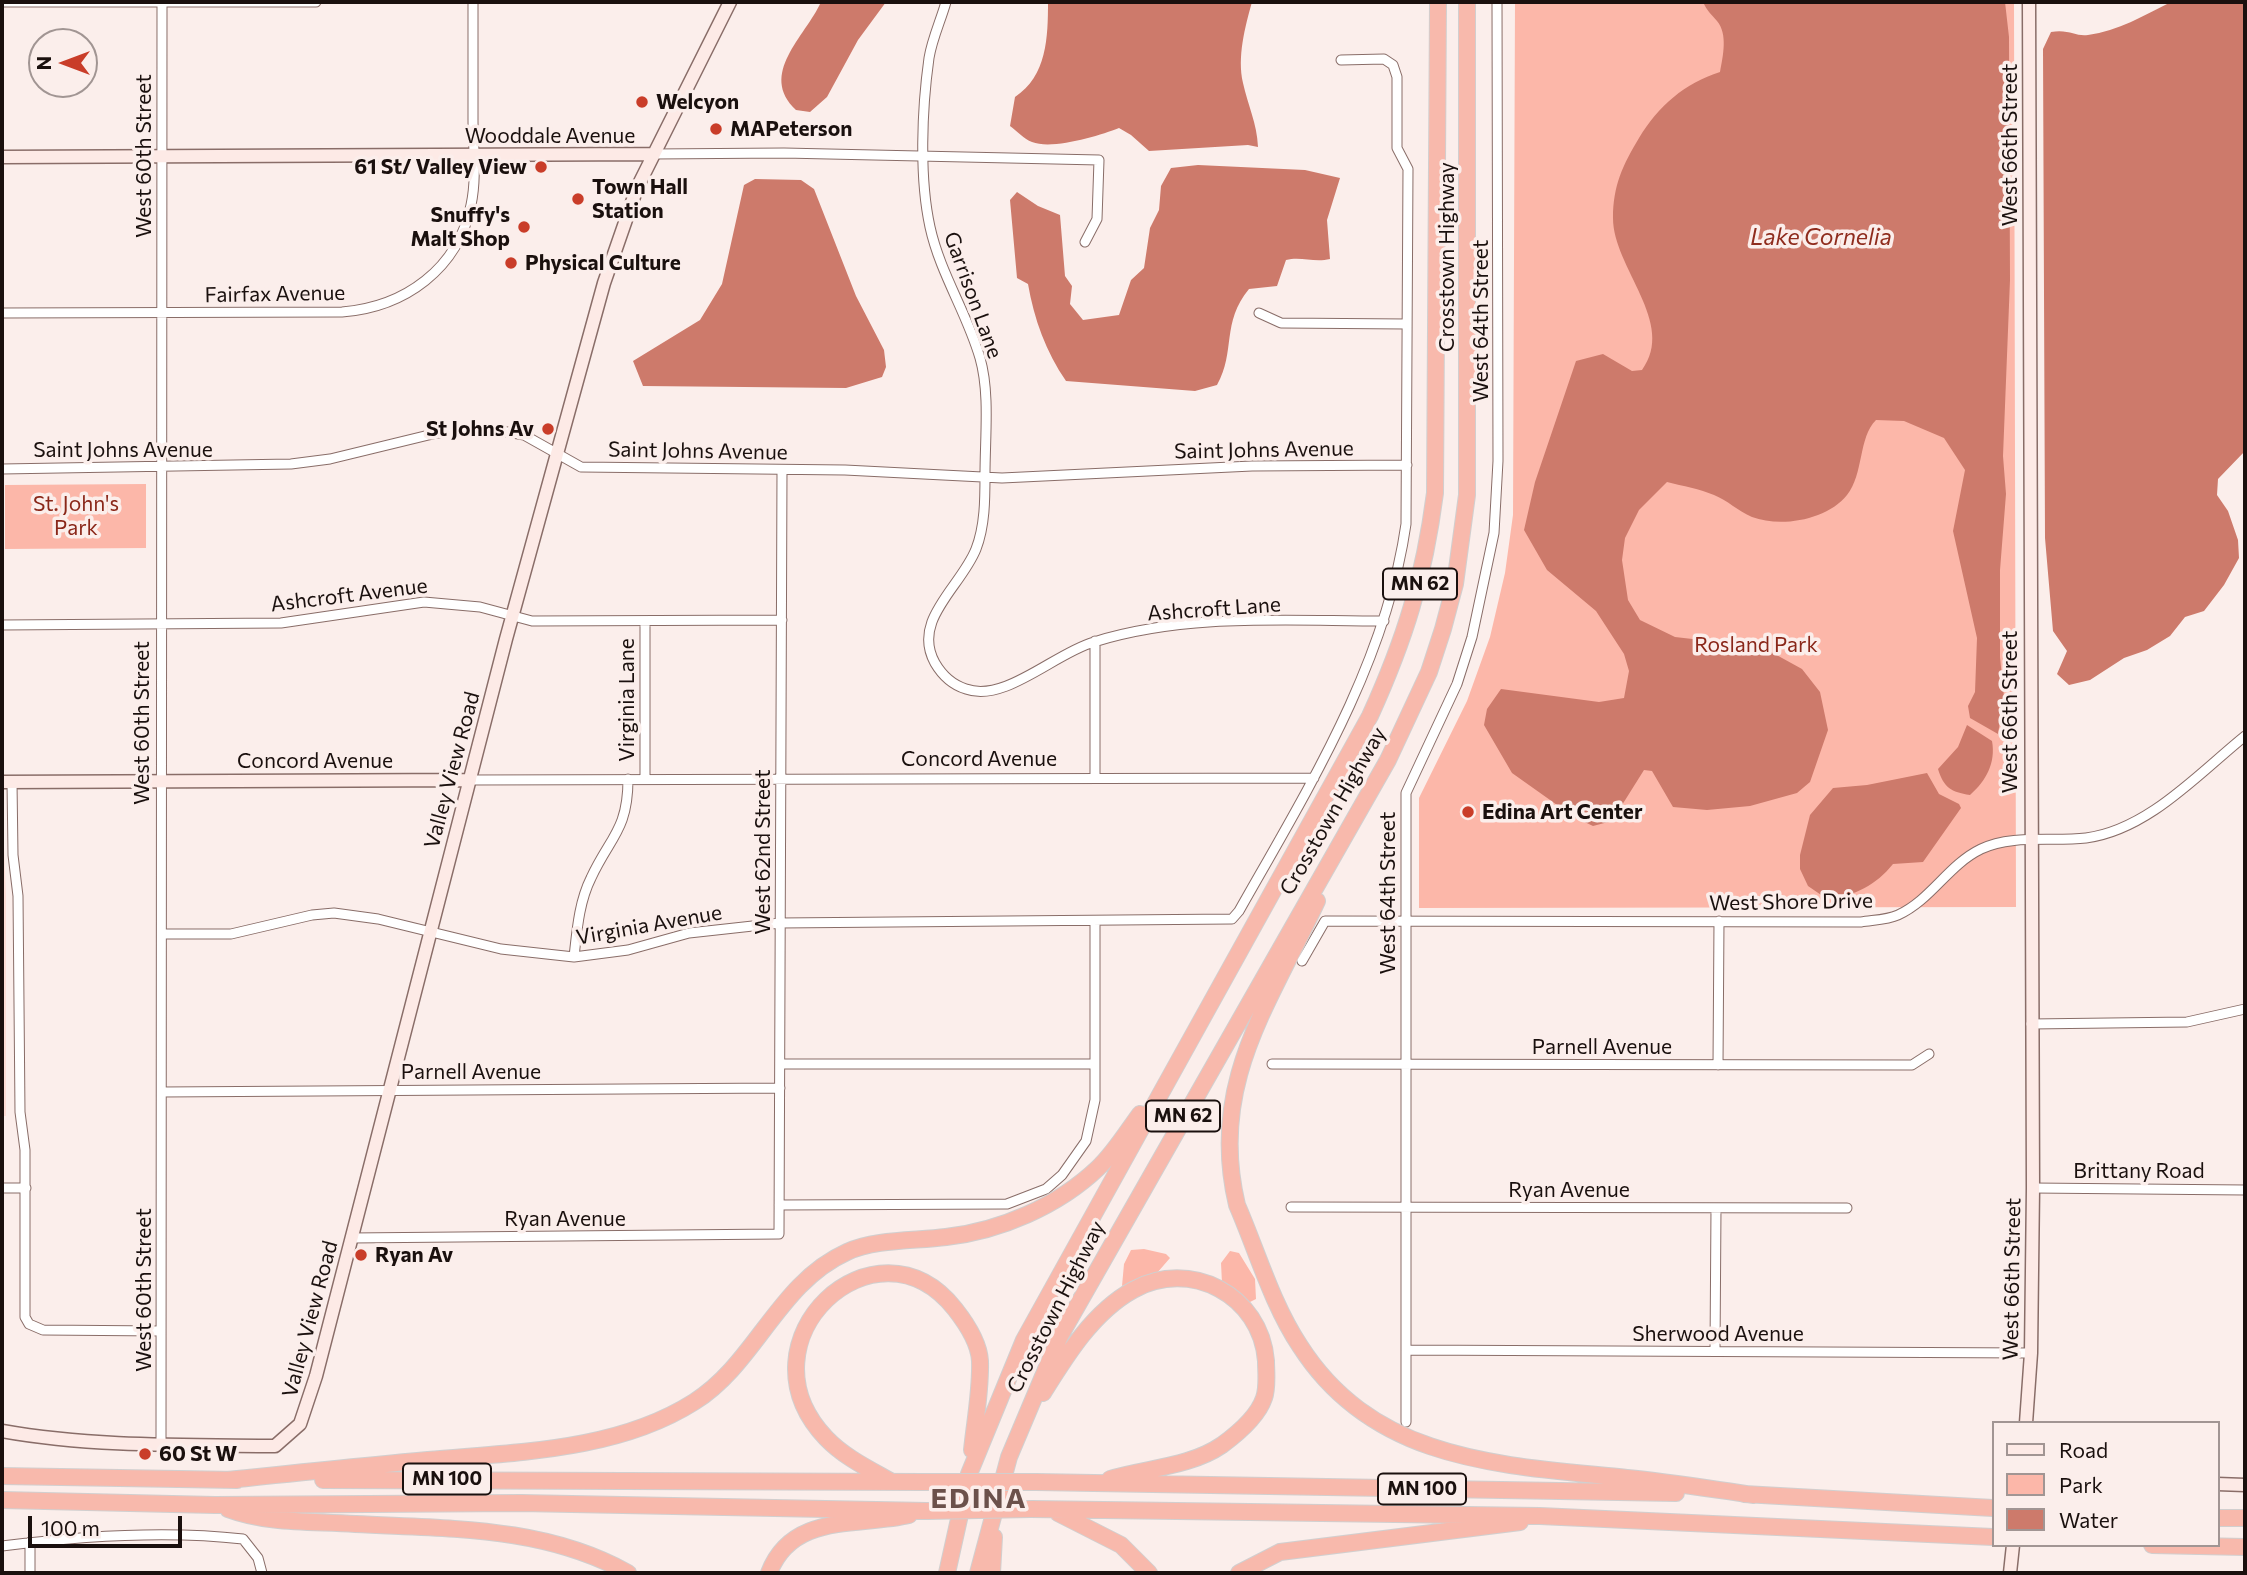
<!DOCTYPE html>
<html>
<head>
<meta charset="utf-8">
<style>
  body { margin:0 }
  #map { position:relative; width:2247px; height:1575px; overflow:hidden; background:#fbeeeb; font-family:Commissioner,sans-serif }
  canvas { display:block }
  .frame { position:absolute; inset:0; border:4px solid #1a100e; pointer-events:none }
  .legend { position:absolute; left:1992px; top:1421px; width:228px; height:126px; box-sizing:border-box; background:#fbeeeb; border:2px solid #a19593; margin:0; padding:9px 12px; list-style:none; font-size:21px; color:#1a100e }
  .legend li { display:flex; align-items:center; gap:14px; height:35px }
  .legend b { width:35px; border:2px solid #a19593 }
  .north { position:absolute; left:28px; top:28px; width:70px; height:70px; box-sizing:border-box; background:#fbeeeb; border:2px solid #a19593; border-radius:50%; rotate:270deg; font-size:19px; font-weight:700; line-height:28px; text-align:center; color:#1a100e }
  .north::after { content:''; display:block; margin:auto; width:24px; height:32px; background:#c93d29; clip-path:polygon(50% 0,100% 100%,50% 72%,0 100%) }
  .scale { position:absolute; left:28px; top:1516px; width:154px; height:32px; box-sizing:border-box; border:4px solid #1a100e; border-top:0; padding-left:9px; font-size:21px; line-height:24px; white-space:nowrap; color:#1a100e; -webkit-text-stroke:5px #fbeeeb; paint-order:stroke }
</style>
</head>
<body>
<div id="map">
<canvas width="2247" height="1575"></canvas>
<div class="frame"></div>
<ul class="legend">
<li><b style="height:9px;background:#fdeae6"></b>Road</li>
<li><b style="height:19px;background:#fcb7a9"></b>Park</li>
<li><b style="height:19px;background:#cd7a6b"></b>Water</li>
</ul>
<div class="north">N</div>
<div class="scale">100 m</div>
</div>
<script>
const context = document.querySelector('canvas').getContext('2d');
context.lineJoin = 'round';
function fill(path, color) { context.fillStyle = color; context.fill(path, 'evenodd'); }
function trace(path, color, width, dash) { context.strokeStyle = color; context.lineWidth = width; context.lineCap = dash ? 'butt' : 'round'; context.setLineDash(dash || []); context.stroke(path); }
function label(font, color, halo, rows, align = 'center') {
  context.font = font + ' Commissioner,sans-serif'; context.lineWidth = 7; context.setLineDash([]); context.textBaseline = 'middle'; context.strokeStyle = halo; context.fillStyle = color; for (const [text, x, y, turn = 0] of rows) {
    context.save(); context.translate(x, y); context.rotate((+turn || 0) * Math.PI / 180); context.textAlign = isNaN(turn) ? turn : align; if (halo) context.strokeText(text, 0, 0); context.fillText(text, 0, 0); context.restore();
  }
}
fill(new Path2D(`
  M2 796 6 896V1116H2Z`), '#fcdcd5');
fill(new Path2D(`
  M1515 2H2014L2016 907 1419 908V798L1467 701 1490 637 1505 573 1513 515Z
  M146 484V548L5 549V485Z
  M1144 1249 1166 1254 1170 1258 1157 1273 1122 1286 1124 1264 1131 1250Z
  M1230 1251 1239 1253 1255 1279 1256 1299 1248 1303 1222 1283 1221 1263Z`), '#fcb7a9');
fill(new Path2D(`
  M821 2H886L858 40 827 97 810 112 796 110C758 74 805 37 821 2Z
  M1048 2H1252C1245 27 1237 57 1243 83 1248 106 1257 123 1258 147L1248 145 1149 151 1131 135 1119 128C1099 136 1052 150 1032 142 1024 139 1017 131 1010 126L1015 97C1047 76 1048 37 1048 2Z
  M1703 2H2005L2009 37 2010 280 2003 456 2006 494 2000 570V657L2004 697 1998 734 1970 718 1968 706 1975 692 1977 638 1953 531 1965 470 1944 438 1904 421 1876 420C1858 438 1864 474 1847 495 1827 520 1781 528 1752 517 1738 511 1727 500 1714 495 1700 489 1683 486 1667 482L1639 510 1625 538 1622 560 1628 600 1640 620 1675 637 1762 647 1802 669 1820 692 1828 730 1810 782 1797 793 1750 806 1707 810 1673 807 1652 771 1644 770 1612 821 1593 826 1574 817 1512 773 1484 725 1487 709 1501 689 1599 702 1624 698 1629 671 1624 654 1596 611 1547 570 1524 530 1535 482 1576 361 1603 354 1632 371 1642 370C1677 323 1613 268 1613 218 1613 185 1623 165 1639 138 1658 106 1685 83 1720 72 1723 56 1728 34 1717 21 1711 14 1707 11 1703 2Z
  M2171 2H2245V451L2218 479 2217 495 2228 511 2238 540 2239 558 2224 585 2204 611 2185 617 2170 636 2147 650 2124 658 2090 680 2069 685 2057 674 2067 651 2053 631 2045 538 2043 49 2051 32C2070 29 2076 37 2088 35 2118 31 2145 15 2171 2Z
  M1198 165 1305 170 1340 178 1327 220 1330 259C1314 263 1301 256 1286 260L1277 286 1249 289C1221 323 1236 351 1217 385L1195 391 1066 381C1046 352 1034 319 1028 284L1017 278 1010 200 1017 192 1038 206 1060 215 1065 276 1072 286 1070 304 1083 320 1119 315 1131 280 1144 268 1150 228 1159 210 1161 186 1171 168Z
  M755 179 801 180 814 189 856 296 884 350 886 367 882 377 846 388 643 386 633 361 700 320 722 284 744 185Z
  M1967 725 1992 741C1996 763 1986 781 1970 795 1951 792 1944 788 1938 769L1958 747Z
  M1927 773 1939 794 1959 804 1961 808 1923 862 1893 864C1876 885 1855 896 1827 899L1808 886 1800 869V855L1810 815 1833 788 1867 785Z`), '#cd7a6b');
const street = new Path2D(`
  M2 2H316
  M946 2C941 20 932 39 929 58 922 108 919 177 930 227 940 273 967 313 980 358 990 393 985 437 985 474 985 499 985 526 976 549 961 587 911 620 935 663 942 675 953 685 966 689 1005 703 1055 653 1094 642 1187 613 1288 621 1384 621
  M653 154 784 153 1099 160 1097 219 1085 242
  M2 313 342 312C405 307 458 269 471 205 477 177 473 147 473 119 473 80 473 41 473 2
  M1259 313 1281 323 1406 324
  M2 469 291 464 330 459 437 433 496 430 524 435 581 467 845 470 1002 478 1252 466 1407 465
  M645 621V779
  M2 625 281 623 424 602 480 607 532 621 782 620
  M1095 641V778
  M470 780 1314 778
  M12 782 13 855 18 896 20 1112 25 1150V1317L29 1324 43 1330 161 1331
  M162 934H231L312 915 334 913 378 919 501 949 574 957 628 950 689 933 780 923 1232 919 1239 911C1308 789 1386 664 1406 524L1408 169 1397 148V77L1393 65 1384 59 1341 60
  M574 957C577 930 579 902 591 878 610 837 628 830 628 779
  M1302 961 1325 921 1861 922C1873 920 1887 920 1898 915 1931 900 1948 865 1981 849 2012 834 2052 842 2086 838 2148 830 2199 773 2245 736
  M2031 1024 2187 1022 2245 1009
  M780 1064H1095
  M1272 1064 1912 1065 1929 1054
  M1718 1065 1719 921
  M162 1092 780 1088
  M2 1188H26
  M2033 1188 2245 1190
  M779 1205 1007 1204 1046 1189 1062 1175 1086 1141 1095 1100V922
  M1291 1207 1847 1208
  M351 1238 779 1234 782 470
  M1406 1350 2031 1353
  M1715 1351 1716 1208
  M1406 1422V793L1457 684 1472 637 1494 533 1498 461 1497 2
  M161 1444C161 964 161 483 162 2
  M30 1542V1573
  M2 1546C80 1536 165 1530 243 1539L258 1558 262 1573`);
const secondary = new Path2D(`
  M2 157 653 154
  M2 782 470 780
  M2026 1423 2031 1353 2033 1188 2029 2
  M2 1431C92 1447 183 1445 275 1446L300 1424 316 1376 506 639 604 283 637 188 730 2
  M2217 1484 2245 1485
  M2010 1573 2013 1545`);
const highway = new Path2D(`
  M1317 901C1269 1005 1208 1084 1237 1205 1257 1251 1272 1304 1300 1346 1375 1463 1503 1465 1627 1478 1669 1482 1711 1489 1754 1495
  M1043 1393C1066 1356 1093 1312 1133 1290 1190 1258 1261 1295 1266 1361 1266 1372 1268 1387 1264 1398 1258 1416 1237 1434 1222 1445 1190 1467 1146 1468 1110 1479
  M2 1476 237 1480
  M228 1480C295 1473 361 1466 428 1460 516 1452 617 1451 694 1402 756 1363 778 1283 847 1252 875 1239 915 1241 946 1237 1000 1231 1058 1206 1098 1168 1114 1153 1126 1133 1140 1114
  M323 1480 925 1482
  M892 1482C869 1469 844 1457 826 1438 734 1341 876 1209 955 1309 966 1323 979 1342 980 1361 981 1390 975 1421 972 1450
  M1036 1482 1676 1493
  M1744 1494 1993 1508
  M2 1500 215 1505 521 1503 927 1511
  M228 1509C268 1524 312 1521 355 1524 449 1529 544 1526 628 1573
  M1031 1509 1540 1516 1993 1537
  M1058 1513 1121 1545 1149 1573
  M2217 1518H2245
  M2152 1545 2245 1547
  M769 1573C792 1512 859 1527 909 1515
  M947 1573 969 1474 1024 1340 1370 716C1405 639 1424 578 1435 493L1438 2
  M978 1573 1009 1457 1060 1336 1388 760 1429 672 1443 629 1455 584 1467 495V2
  M992 1573 994 1537
  M1239 1573 1280 1552 1520 1522`);
trace(street, '#896d68', 11);
trace(secondary, '#896d68', 15);
trace(highway, '#d1cfcf', 18);
trace(street, '#fff', 9);
trace(secondary, '#fdeae6', 12);
trace(highway, '#f8b9ac', 16);
const highwayBridge = new Path2D(`
  M925 1482H1036
  M927 1511 1031 1509`);
trace(highwayBridge, '#d1cfcf', 18, []);
trace(highwayBridge, '#f8b9ac', 16);
for (const [x, y, r, color] of [
  [642,102,7,"#c93d29"],
  [716,129,7,"#c93d29"],
  [541,167,7,"#c93d29"],
  [578,199,7,"#c93d29"],
  [524,227,7,"#c93d29"],
  [511,263,7,"#c93d29"],
  [548,429,7,"#c93d29"],
  [1468,812,7,"#c93d29"],
  [361,1255,7,"#c93d29"],
  [145,1454,7,"#c93d29"]
]) { const dot = new Path2D(); dot.arc(x, y, r, 0, 2 * Math.PI); context.fillStyle = color; context.fill(dot); trace(dot, '#fbeeeb', 2.5); }
for (const [x, y, w] of [
  [1420,584,74],
  [1183,1116,74],
  [447,1479,88],
  [1422,1489,88]
]) { const box = new Path2D(); box.roundRect(x - w / 2, y - 15.5, w, 31, 5); context.fillStyle = '#fbeeeb'; context.fill(box); trace(box, '#1a100e', 2); }
label('bold 19px', '#1a100e', null, [
  ["MN 62",1420,584],
  ["MN 62",1183,1116],
  ["MN 100",447,1479],
  ["MN 100",1422,1489]
]);
label('bold 21px', '#1a100e', '#fbeeeb', [
  ["Welcyon",656,102],
  ["MAPeterson",730,129],
  ["61 St/ Valley View",527,167,"right"],
  ["Town Hall",592,187],
  ["Station",592,211],
  ["Snuffy's",510,215,"right"],
  ["Malt Shop",510,239,"right"],
  ["Physical Culture",525,263],
  ["St Johns Av",534,429,"right"],
  ["Edina Art Center",1482,812],
  ["Ryan Av",375,1255],
  ["60 St W",159,1454]
], 'left');
label('21px', '#1a100e', '#fbeeeb', [
  ["Wooddale Avenue",550,136],
  ["West 66th Street",2010,145,-90],
  ["West 60th Street",144,156,-90],
  ["Crosstown Highway",1447,257,-90],
  ["Fairfax Avenue",275,294,-1],
  ["Garrison Lane",973,295,70],
  ["West 64th Street",1481,321,-90],
  ["Saint Johns Avenue",123,450],
  ["Saint Johns Avenue",1264,450,-1],
  ["Saint Johns Avenue",698,451,1],
  ["Ashcroft Avenue",349,595,-7],
  ["Ashcroft Lane",1214,609,-4],
  ["Virginia Lane",627,700,-90],
  ["West 66th Street",2010,712,-90],
  ["West 60th Street",142,723,-90],
  ["Concord Avenue",979,759],
  ["Concord Avenue",315,761],
  ["Valley View Road",452,770,-75],
  ["Crosstown Highway",1333,811,-60],
  ["West 62nd Street",763,852,-90],
  ["West 64th Street",1388,893,-90],
  ["West Shore Drive",1791,902,-1],
  ["Virginia Avenue",649,925,-10],
  ["Parnell Avenue",1602,1047],
  ["Parnell Avenue",471,1072],
  ["Brittany Road",2139,1171],
  ["Ryan Avenue",1569,1190],
  ["Ryan Avenue",565,1219],
  ["West 66th Street",2012,1279,-89],
  ["West 60th Street",144,1290,-90],
  ["Crosstown Highway",1056,1307,-63],
  ["Valley View Road",310,1319,-75],
  ["Sherwood Avenue",1718,1334]
]);
label('21px', '#8a2719', '#fbeeeb', [
  ["St. John's",76,504],
  ["Park",76,528],
  ["Rosland Park",1756,645]
]);
label('italic 23px', '#8f2c1d', '#fbeeeb', [
  ["Lake Cornelia",1821,237]
]);
context.letterSpacing = '2px';
label('bold 28px', '#6b514b', '#fbeeeb', [
  ["EDINA",979,1499]
]);
context.letterSpacing = '0px';
</script>
</body>
</html>
